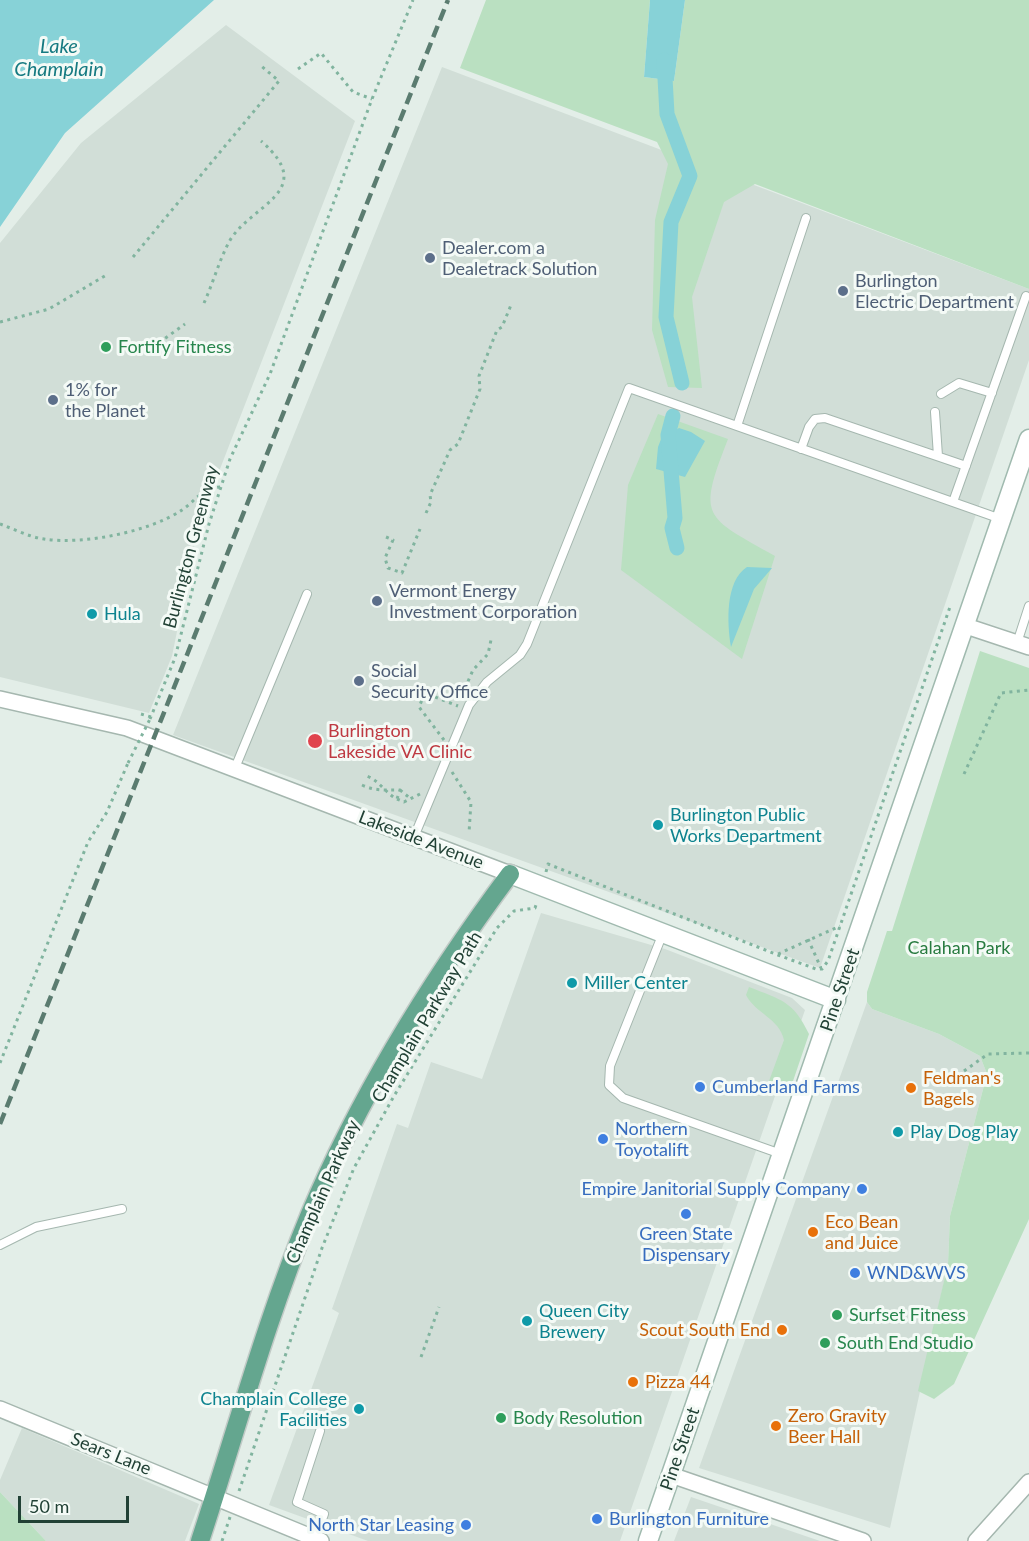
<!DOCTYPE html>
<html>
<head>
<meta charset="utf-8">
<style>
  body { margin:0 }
  #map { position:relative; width:1029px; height:1541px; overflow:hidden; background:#e3eee8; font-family:Lato,sans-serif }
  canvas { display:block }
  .scale { position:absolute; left:18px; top:1496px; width:111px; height:27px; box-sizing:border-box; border:3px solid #214135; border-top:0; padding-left:8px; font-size:18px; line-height:21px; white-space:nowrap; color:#214135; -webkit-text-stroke:4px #f4faf6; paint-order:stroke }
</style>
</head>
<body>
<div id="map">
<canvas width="1029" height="1541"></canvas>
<div class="scale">50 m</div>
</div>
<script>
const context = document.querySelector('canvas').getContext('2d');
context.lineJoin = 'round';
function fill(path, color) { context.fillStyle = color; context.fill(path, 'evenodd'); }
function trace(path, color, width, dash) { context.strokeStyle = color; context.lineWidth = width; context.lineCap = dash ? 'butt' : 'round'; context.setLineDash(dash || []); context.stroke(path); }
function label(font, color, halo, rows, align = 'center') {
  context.font = font + ' Lato,sans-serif'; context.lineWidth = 6; context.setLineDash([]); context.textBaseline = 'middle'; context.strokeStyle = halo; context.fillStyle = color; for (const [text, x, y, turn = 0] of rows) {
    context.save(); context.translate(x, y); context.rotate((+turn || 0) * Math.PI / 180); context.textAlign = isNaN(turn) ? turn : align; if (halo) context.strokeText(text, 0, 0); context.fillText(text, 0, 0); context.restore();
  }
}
fill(new Path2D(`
  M226 25 355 121 199 523 172 656 149 713 0 677V243L81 143Z
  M442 67 1029 289V360L820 968 173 735Z
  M541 913 665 949 792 998 805 1010 620 1541H368L269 1505 339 1313 332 1309 397 1124 408 1128 431 1062 482 1079Z
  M867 1002 872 1009 939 1034 980 1056 987 1074 950 1216 948 1264 890 1528 699 1468Z
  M22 1428 199 1504 185 1541H46L0 1492V1480Z
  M691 1497 820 1541H674Z`), '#d1ded7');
fill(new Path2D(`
  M486 0H650L644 77 674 81 685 0H1029V289L755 184 724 202 692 297 702 388 668 387 652 330 655 220 668 164 657 142 460 68Z
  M658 414 728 439C697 518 704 516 775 556L742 659 621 570 628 485Z
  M980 651 1029 668V1219L954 1384 934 1399 918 1391 948 1264 950 1216 987 1074 980 1056 939 1034 872 1009 867 1002V992L887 931H892Z
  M749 987C782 1000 793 1001 809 1034L792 1084 787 1087 769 1081 784 1040C779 1018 756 1014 746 995Z
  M0 1492 46 1541H0Z`), '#bae0c1');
fill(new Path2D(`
  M0 0H214L65 133 0 227Z
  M650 0H685L674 81 644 77Z
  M679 428 691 432 705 441 685 477 656 469 658 447 665 429 673 432Z
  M747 567 772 568 754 589 731 647C727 623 725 581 747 567Z`), '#87d2d7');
trace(new Path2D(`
  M664 60 667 114 690 176 671 222 666 317 682 383
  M673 416 668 435 675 518 672 528 677 548`), '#87d2d7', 15);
const lane = new Path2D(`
  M941 394 959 383 992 393
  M935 412 938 456
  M737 426 806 218
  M801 449 809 427 815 419 825 418 966 466
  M953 502 1026 296
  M1017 643 1029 606
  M235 768 307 594
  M414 837 469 705 487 682 520 655 527 644 629 388 1001 519
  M663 933 610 1066 609 1085 623 1098 781 1154
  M0 1245 36 1227 122 1209
  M315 1538 324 1514 297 1502 320 1431`);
const street = new Path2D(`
  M966 626 1029 647
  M0 699 127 728 510 874
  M0 1409 321 1541
  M671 1475 863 1541
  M976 1541 1029 1482`);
const secondary = new Path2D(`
  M510 874 836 1000
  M648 1541 1029 439`);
const primary = new Path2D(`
  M200 1541C236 1432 266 1320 310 1214 361 1093 432 979 510 874`);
trace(lane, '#a5b7af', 10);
trace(street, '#a5b7af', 18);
trace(secondary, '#a0baaf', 21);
trace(primary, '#c1cac6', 21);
trace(new Path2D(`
  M298 69 321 53 353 92 372 99
  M133 257 279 81 260 65
  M204 303C213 283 219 261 229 242 249 205 320 192 261 141
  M0 322 49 309 108 274
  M153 347 185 324
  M426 513 431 502 430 495 450 450 458 444 480 389 479 376 497 330 502 327 511 305
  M0 524C14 529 29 537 44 539 83 545 149 532 182 510 194 502 203 487 220 487
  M386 537 393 540 385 558 388 568 402 573 420 529
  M462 695 473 670 488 654 491 640
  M141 714 151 717
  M150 719 175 658 209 524 230 459 270 374 372 99 413 0
  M444 740 419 707 425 693 458 706
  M452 772 471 802 469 833
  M964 774 1001 693 1029 690
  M362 785C375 791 385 790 400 790L397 799C385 793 380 781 367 776
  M400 790 411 799
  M397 799 404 802 420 794
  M546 872 548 864 778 955 816 969H822L828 961 951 604
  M808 939 821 968
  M778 954 840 926
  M0 1063 88 842 107 812 128 763
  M964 1071 988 1054 1029 1053
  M421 1357 439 1307
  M239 1491 322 1248 354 1168 394 1096 497 928 514 911 535 908 537 902
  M222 1541 230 1517`), '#81b49f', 3, [3, 4.5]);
trace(lane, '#fff', 8);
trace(street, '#fff', 15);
trace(secondary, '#fff', 18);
trace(primary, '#64a68f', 18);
trace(new Path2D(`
  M0 1124 448 0`), '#5b7c70', 4.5, [12, 6]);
trace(new Path2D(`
  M128 763 150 719`), '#81b49f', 3, [3, 4.5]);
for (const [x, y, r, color] of [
  [430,258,6,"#5c6f8a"],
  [843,291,6,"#5c6f8a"],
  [106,347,6,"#2e9e5b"],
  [53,400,6,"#5c6f8a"],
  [377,601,6,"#5c6f8a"],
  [92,614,6,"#0f9aa8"],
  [359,681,6,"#5c6f8a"],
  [315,741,8,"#e0444e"],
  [658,825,6,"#0f9aa8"],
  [572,983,6,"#0f9aa8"],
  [700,1087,6,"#3f7fe0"],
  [911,1088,6,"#e8710a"],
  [898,1132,6,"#0f9aa8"],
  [603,1139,6,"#3f7fe0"],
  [862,1189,6,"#3f7fe0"],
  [686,1214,6,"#3f7fe0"],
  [813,1232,6,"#e8710a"],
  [855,1273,6,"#3f7fe0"],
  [837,1315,6,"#2e9e5b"],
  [527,1321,6,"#0f9aa8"],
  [782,1330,6,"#e8710a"],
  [825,1343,6,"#2e9e5b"],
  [633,1382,6,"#e8710a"],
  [359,1409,6,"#0f9aa8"],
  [501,1418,6,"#2e9e5b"],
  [776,1426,6,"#e8710a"],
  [597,1519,6,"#3f7fe0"],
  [466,1525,6,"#3f7fe0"]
]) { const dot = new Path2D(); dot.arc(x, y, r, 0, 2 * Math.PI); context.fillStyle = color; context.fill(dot); trace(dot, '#f4faf6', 2); }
label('18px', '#4e5e75', '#f4faf6', [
  ["Dealer.com a",442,248],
  ["Dealetrack Solution",442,269],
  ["Burlington",855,281],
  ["Electric Department",855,302],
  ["1% for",65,390],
  ["the Planet",65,411],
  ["Vermont Energy",389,591],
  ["Investment Corporation",389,612],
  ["Social",371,671],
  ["Security Office",371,692]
], 'left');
label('18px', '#27864d', '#f4faf6', [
  ["Fortify Fitness",118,347],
  ["Surfset Fitness",849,1315],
  ["South End Studio",837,1343],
  ["Body Resolution",513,1418]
], 'left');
label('18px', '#214135', '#f4faf6', [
  ["Burlington Greenway",191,547,-75],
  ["Lakeside Avenue",421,840,21],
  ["Pine Street",840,990,-71],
  ["Champlain Parkway Path",427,1017,-59],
  ["Champlain Parkway",323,1192,-66],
  ["Pine Street",680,1449,-71],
  ["Sears Lane",111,1454,22]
]);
label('18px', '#0d838f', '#f4faf6', [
  ["Hula",104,614],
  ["Burlington Public",670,815],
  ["Works Department",670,836],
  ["Miller Center",584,983],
  ["Play Dog Play",910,1132],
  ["Queen City",539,1311],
  ["Brewery",539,1332],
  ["Champlain College",347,1399,"right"],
  ["Facilities",347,1420,"right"]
], 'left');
label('18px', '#be3a42', '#f4faf6', [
  ["Burlington",328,731],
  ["Lakeside VA Clinic",328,752]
], 'left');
label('18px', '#287b40', '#f4faf6', [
  ["Calahan Park",959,948]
]);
label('18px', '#c56008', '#f4faf6', [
  ["Feldman's",923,1078],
  ["Bagels",923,1099],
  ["Eco Bean",825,1222],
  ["and Juice",825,1243],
  ["Scout South End",770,1330,"right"],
  ["Pizza 44",645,1382],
  ["Zero Gravity",788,1416],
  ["Beer Hall",788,1437]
], 'left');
label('18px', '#366cbe', '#f4faf6', [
  ["Cumberland Farms",712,1087],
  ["Northern",615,1129],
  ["Toyotalift",615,1150],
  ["Empire Janitorial Supply Company",850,1189,"right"],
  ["Green State",686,1234,"center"],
  ["Dispensary",686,1255,"center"],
  ["WND&WVS",867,1273],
  ["Burlington Furniture",609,1519],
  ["North Star Leasing",454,1525,"right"]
], 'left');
label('italic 20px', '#167a81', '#f4faf6', [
  ["Lake",59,47],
  ["Champlain",59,70]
]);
</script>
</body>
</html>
